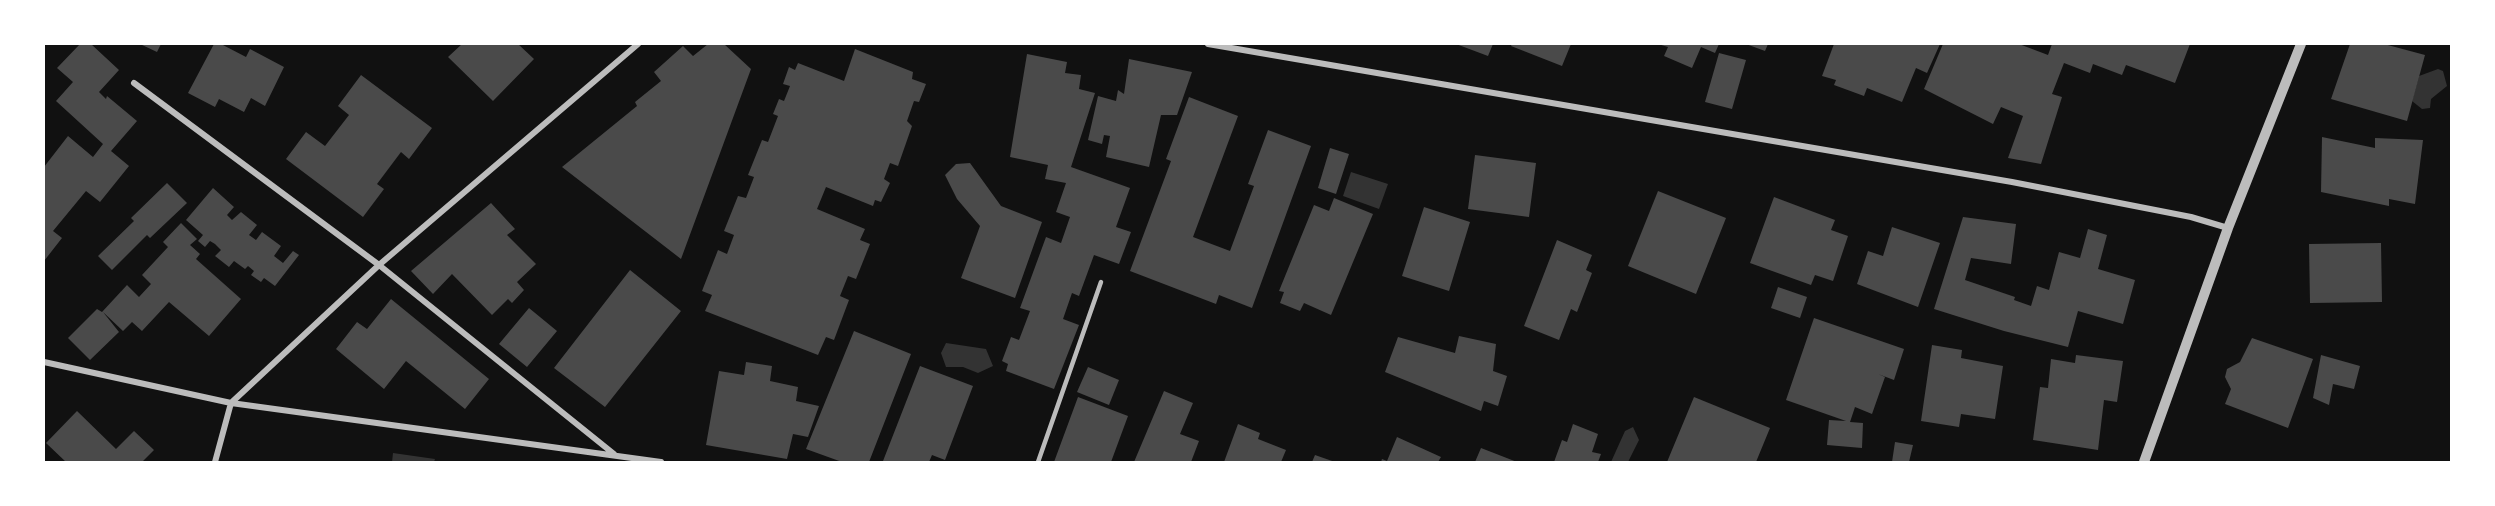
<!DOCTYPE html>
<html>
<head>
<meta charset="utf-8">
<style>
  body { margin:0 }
  #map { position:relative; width:2495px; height:506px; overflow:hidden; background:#111; font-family:Commissioner,sans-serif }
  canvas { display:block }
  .frame { position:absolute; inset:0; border:45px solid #fff; pointer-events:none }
</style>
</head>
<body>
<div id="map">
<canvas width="2495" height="506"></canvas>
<div class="frame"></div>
</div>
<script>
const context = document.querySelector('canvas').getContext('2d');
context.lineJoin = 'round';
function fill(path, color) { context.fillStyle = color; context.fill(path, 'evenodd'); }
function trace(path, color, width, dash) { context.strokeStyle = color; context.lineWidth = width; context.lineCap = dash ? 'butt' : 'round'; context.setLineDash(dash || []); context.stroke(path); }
fill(new Path2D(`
  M2438 69 2443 71 2447 86 2431 99 2430 108 2422 109 2412 101 2419 76Z
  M1351 172 1388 184 1379 209 1343 196Z
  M946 343 986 349 993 366 978 373 963 367H946L941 353Z
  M1633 427 1639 440 1628 462H1611L1625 431Z
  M393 453 435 459 434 462H392Z`), '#333');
fill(new Path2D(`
  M80 44H91L119 70 99 92 106 99 107 96 137 121 111 151 129 166 100 202 86 191 53 231 62 238 44 261V167L68 136 93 157 103 144 56 101 73 82 57 68Z
  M140 44H161L157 52Z
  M214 44H221L246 57 250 49 284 67 265 106 251 98 244 112 219 99 215 107 188 93Z
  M462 44H518L534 59 493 101 448 57Z
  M708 44H724L751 69 681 259 562 167 637 106 635 102 661 81 654 72 683 46 693 56Z
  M1456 44H1493L1488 56Z
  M1512 44H1571L1562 66 1511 46Z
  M1658 44H1719L1715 53 1701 47 1692 68 1664 56 1668 47Z
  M1746 44H1768L1765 51Z
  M1834 44H1940L1927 73 1916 68 1902 102 1867 88 1864 96 1834 85 1836 80 1822 76Z
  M1943 44H2019L2048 55 2052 44H2190L2175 83 2126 65 2122 75 2093 64 2090 73 2064 63 2052 94 2062 97 2041 164 2008 158 2023 116 2001 107 1993 124 1924 89Z
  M2350 44H2384L2425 55 2407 121 2331 99Z
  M855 49 913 72 912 79 926 84 919 102 914 101 907 121 912 126 898 166 890 163 884 179 890 183 881 202 875 200 873 206 826 187 817 209 865 229 860 240 870 244 856 279 848 276 840 296 849 300 834 340 826 337 818 355 705 311 712 295 702 291 718 250 727 254 734 235 724 231 738 196 746 198 754 177 748 175 762 140 768 142 778 116 773 114 779 99 784 101 790 86 783 84 789 67 795 70 798 63 844 81Z
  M1719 53 1746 60 1732 109 1705 102Z
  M1027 54 1067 62 1065 73 1081 75 1079 89 1095 93 1071 167 1130 188 1116 227 1131 232 1119 264 1094 255 1079 296 1072 293 1063 319 1079 325 1054 389 1006 371 1008 364 1002 361 1011 337 1019 340 1030 311 1020 308 1046 237 1061 243 1070 217 1056 212 1066 183 1045 179 1048 165 1010 157Z
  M1129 59 1192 72 1177 115H1161L1149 167 1106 157 1110 136 1104 135 1102 144 1088 140 1098 96 1116 101 1118 90 1124 94Z
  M361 75 432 128 409 159 401 152 377 184 384 189 363 217 286 159 306 132 325 146 349 115 338 106Z
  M1189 97 1238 116 1193 237 1230 251 1254 186 1248 184 1268 130 1311 146 1252 308 1219 295 1216 304 1130 271 1171 161 1166 159Z
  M2322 137 2375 148V138L2423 140 2415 204 2389 199V206L2321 192Z
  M1330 148 1349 154 1336 194 1318 188Z
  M1475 155 1536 163 1529 217 1468 209Z
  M970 163 1001 206 1042 222 1015 298 961 278 980 226 957 199 945 175 956 164Z
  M167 183 187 203 150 238 147 235 112 270 98 256 134 221 131 218Z
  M213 188 234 207 227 215 232 220 241 212 257 225 249 235 256 240 262 232 281 246 274 256 283 263 293 251 299 255 275 286 264 278 261 282 251 275 254 271 248 266 245 269 234 261 229 267 215 256 221 250 215 244 210 241 205 247 198 241 203 235 186 220Z
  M1658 191 1726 218 1696 294 1628 266Z
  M1774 197 1835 220 1831 230 1848 236 1833 281 1815 275 1811 285 1750 263Z
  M1334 198 1373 214 1331 315 1304 303 1300 311 1280 303 1284 292 1279 291 1314 205 1329 211Z
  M491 203 515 229 507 235 536 264 517 282 524 290 512 303 508 299 492 315 452 274 433 294 411 271Z
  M1424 207 1470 222 1449 291 1402 276Z
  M1963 217 2016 224 2011 264 1971 258 1965 280 2015 297 2014 300 2031 306 2037 286 2049 290 2059 252 2080 258 2088 229 2107 235 2098 269 2135 280 2123 324 2078 311 2068 347 2004 331 1934 309Z
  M181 223 197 239 190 245 200 254 196 259 241 299 209 336 169 302 142 331 132 322 123 331 103 312 119 332 90 360 68 338 97 309 102 312 127 285 139 297 151 284 142 275 168 247 163 242Z
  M1892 227 1940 243 1918 307 1857 284 1868 251 1883 256Z
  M1557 240 1592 255 1586 270 1592 273 1577 312 1571 309 1559 340 1524 326Z
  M2381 243 2382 302 2310 303 2309 244Z
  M630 270 681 311 605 407 554 368Z
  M1778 287 1807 297 1800 318 1771 308Z
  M391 299 489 379 465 409 406 361 384 389 336 349 357 322 367 329Z
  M529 308 557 331 527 367 499 344Z
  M1814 318 1904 349 1894 380 1878 374 1885 377 1872 414 1855 407 1850 422 1863 423 1862 448 1827 445 1829 420 1846 421 1786 400Z
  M854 331 911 354 869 462H842L806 449Z
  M1459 336 1496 344 1493 371 1507 376 1498 406 1484 401 1481 411 1385 372 1398 337 1455 353Z
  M2252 338 2313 359 2288 428 2225 404 2231 389 2225 377 2227 369 2240 362Z
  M1932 345 1962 350 1961 358 2003 366 1995 419 1961 414 1959 427 1921 421Z
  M2076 355 2123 361 2117 402 2104 400 2098 450 2033 440 2040 387 2048 388 2051 359 2075 363Z
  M2321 355 2360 366 2354 389 2333 384 2329 405 2313 398Z
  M746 362 772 366 770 381 798 387 796 401 819 406 808 437 793 434 787 459 706 445 719 371 744 375Z
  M920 366 973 386 945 460 932 455 929 462H888L883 461Z
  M1088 367 1119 380 1109 405 1077 392Z
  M1164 391 1193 403 1180 434 1199 441 1191 462H1134Z
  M1078 397 1128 416 1111 462H1054Z
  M1694 397 1770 428 1756 462H1667Z
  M77 411 116 449 134 431 154 450 142 462H66L46 443Z
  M1238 424 1260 433 1258 439 1286 450 1281 462H1224Z
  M1573 424 1598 434 1592 452 1601 454 1598 462H1554L1562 440 1567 442Z
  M1397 437 1441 457 1438 462H1381L1382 459 1387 461Z
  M1895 442 1913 445 1909 462H1892Z
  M1481 448 1517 462H1475Z
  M1315 455 1335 462H1312Z`), '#4a4a4a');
trace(new Path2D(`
  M1038 462 1101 282`), '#bcbcbc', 4.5);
trace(new Path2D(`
  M1208 44 2012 182 2191 217 2228 228
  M134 83 379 265 614 454
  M44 362 231 403 661 462
  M215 462 231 403 379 265 638 44`), '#bcbcbc', 6);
trace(new Path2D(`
  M2144 462 2228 228 2301 44`), '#bcbcbc', 10);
</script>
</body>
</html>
